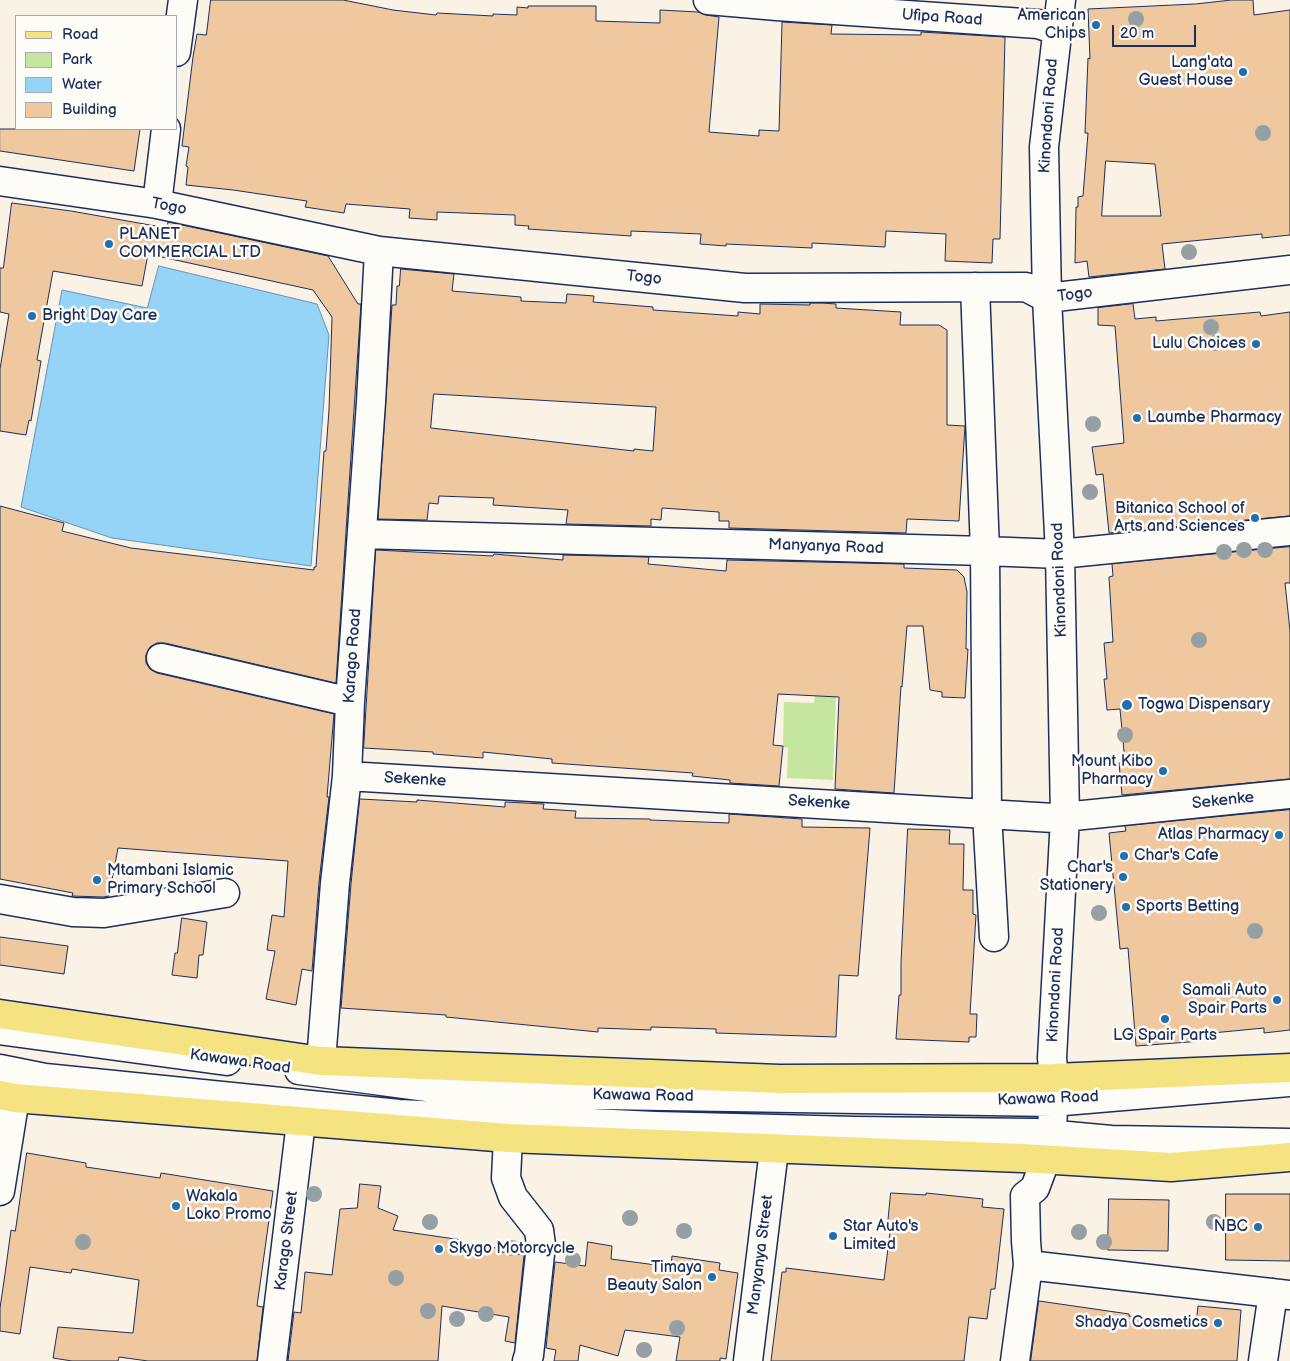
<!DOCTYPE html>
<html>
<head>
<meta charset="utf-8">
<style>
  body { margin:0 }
  #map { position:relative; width:1290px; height:1361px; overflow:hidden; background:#faf2e5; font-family:"Balsamiq Sans",sans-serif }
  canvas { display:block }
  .legend { position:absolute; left:15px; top:15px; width:162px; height:115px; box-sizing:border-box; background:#fdfcf7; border:1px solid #a3aaba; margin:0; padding:6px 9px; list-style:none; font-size:15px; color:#1b2f5e }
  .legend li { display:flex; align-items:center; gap:10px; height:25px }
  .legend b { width:25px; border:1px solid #a3aaba }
  .scale { position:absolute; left:1112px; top:25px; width:84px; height:22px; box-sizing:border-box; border:2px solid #1b2f5e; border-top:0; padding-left:6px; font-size:15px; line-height:18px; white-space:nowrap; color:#1b2f5e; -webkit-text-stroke:4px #fdfcf7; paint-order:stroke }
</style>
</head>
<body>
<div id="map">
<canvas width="1290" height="1361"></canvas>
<ul class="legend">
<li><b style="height:6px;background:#f5e382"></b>Road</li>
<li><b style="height:14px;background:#c4e69f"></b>Park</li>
<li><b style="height:14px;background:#95d4f6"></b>Water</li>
<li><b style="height:14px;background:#efc89f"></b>Building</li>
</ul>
<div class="scale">20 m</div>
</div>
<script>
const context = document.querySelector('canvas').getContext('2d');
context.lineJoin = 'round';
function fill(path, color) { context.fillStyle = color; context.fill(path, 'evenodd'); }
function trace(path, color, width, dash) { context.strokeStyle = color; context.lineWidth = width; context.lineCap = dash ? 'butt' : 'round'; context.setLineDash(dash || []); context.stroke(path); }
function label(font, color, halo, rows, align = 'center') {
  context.font = font + ' "Balsamiq Sans",sans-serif'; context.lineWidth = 5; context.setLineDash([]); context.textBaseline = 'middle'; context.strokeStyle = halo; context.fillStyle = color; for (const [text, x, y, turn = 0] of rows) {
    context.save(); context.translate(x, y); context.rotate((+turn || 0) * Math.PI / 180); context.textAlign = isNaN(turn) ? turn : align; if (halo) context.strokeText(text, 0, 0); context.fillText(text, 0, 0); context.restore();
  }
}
fill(new Path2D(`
  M815 693 836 695 833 780 787 778 788 748 783 747 784 702 814 703Z`), '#c4e69f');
const water = new Path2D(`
  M159 266 317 304 329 335 311 566 112 538 21 507 62 290 147 308Z`);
fill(water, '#95d4f6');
trace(water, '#6492b9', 1);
const building = new Path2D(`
  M211 0H343L393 10 436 15 437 13 493 16V14L517 15V7L528 8V6H596V21L660 23V10L698 12 706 15 719 17 709 132 759 136V130L779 131 782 22 832 25 831 34 921 35V32L1005 37 1000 239H993L992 263 945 261 946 234 886 231 885 247 812 243V248L726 244V246L700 244 701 234 631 231V236L528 229 529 226 515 225V215L437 212V220L409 218 410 209 346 204 344 213 305 207 307 201 233 190 186 185 188 167 186 166 189 147 182 146 193 57 197 34 206 35Z
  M1232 0H1253L1254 15 1290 10V235L1262 238V234L1162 244 1165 269 1089 277 1087 261 1075 263 1076 207H1078V197L1083 196 1088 133H1085L1088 58 1090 59 1088 9 1195 4ZM1106 161 1155 164 1161 216H1102Z
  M0 129H140L134 171 0 151Z
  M12 203 71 211 167 228 168 222 328 256 358 304H361L336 683 165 643H157L150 647 146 655V663L150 669 157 673 334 714 327 797H329L319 882 312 971 302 969 296 1005 266 999 275 951 267 950 272 915 284 917 288 861 118 848 109 896 103 897 72 896 73 893 0 879V506L64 523 62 531 131 548 314 570V567H316L324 451H326L329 410 332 317 313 290 148 254 142 286 53 271 37 360 41 361 31 421 29 420 26 435 0 431V369L9 314 0 312V268H3Z
  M401 269 454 274 452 291 521 297V301L566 303 567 294 594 296 593 302 653 307V310L738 316V312L760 314V304L810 305V303H822L836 304V308L901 312 900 325H939L947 330V425L965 426 959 521 907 519 906 533 729 528V521H719V512L662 508 661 520 651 519V526L566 524 568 510 493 505 494 498 439 496 438 504 429 503 427 520 378 519 392 305H396L397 286H399ZM434 394 656 407 653 451 634 449V451L431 428Z
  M1133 304 1135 319 1156 317V321L1260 312 1261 316 1290 312V516L1109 533 1103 474 1096 475 1092 447 1124 443 1115 326 1098 325V308Z
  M1290 547V583H1285L1290 631V779L1122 795 1119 763 1125 762 1120 709 1107 710 1104 679H1107L1104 643 1113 642 1109 577 1113 576 1112 564Z
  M376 550 493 556 494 554 563 560V555L649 557 648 564 726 571 727 560 904 564V568L957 570 964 577 967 592 966 649H968L965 698 942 697V692L930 690 923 626H907L902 687 901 686 894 793 835 789 839 697 778 694 773 745 783 746 779 786 730 783V780L692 776 693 773 552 763V759L483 752V758L433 754V752L364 748Z
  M360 799 417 802V800L505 807V802L544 804 543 809 576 811 575 818 650 819V820L729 823V814L802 819V827L870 828 858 976 839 975 836 1037 716 1033V1029L651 1027V1030L598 1028V1032L446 1017V1015L341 1008 351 884Z
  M1290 810V1030L1264 1033V1028L1202 1034V1041L1136 1046 1128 948 1120 949 1109 833 1126 831 1125 826Z
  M908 829 950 830 949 844H964L963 890H973V914L976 915 970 1014H977L976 1037H969V1042L896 1039 899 995H901V963Z
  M182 918 207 922 203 955H199L197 978 172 975 175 953H177Z
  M0 937 68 946 64 974 0 965Z
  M27 1153 86 1163V1167L160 1178 161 1173 273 1191 257 1306 263 1307 257 1361H148L119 1357 118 1361H72L53 1358 58 1327 133 1333 139 1280 72 1269 71 1273 30 1267 20 1334 0 1331V1308L5 1274 11 1230 15 1231Z
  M360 1184 381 1186 378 1208 398 1216 393 1230 462 1240V1243L503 1249 502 1252 524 1255 515 1343 505 1341 509 1317 442 1306 438 1361H288L294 1312 301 1313 305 1272 332 1275 340 1209 357 1208Z
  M891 1193 926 1195V1193L983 1199 982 1207 1004 1209 995 1289H991L987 1319 969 1317 964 1361H771L782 1272H786V1268L884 1280 891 1224H888Z
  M1226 1194H1290V1261L1226 1260Z
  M1109 1199 1169 1200 1168 1251 1108 1250Z
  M588 1242 612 1246 611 1259 671 1267 672 1256 720 1263 719 1270 738 1273 726 1359 720 1358V1361H676L680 1337 625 1330 618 1356 580 1345 578 1361H554L556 1350 546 1348 555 1262 585 1266Z
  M1039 1301 1129 1314V1316L1196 1324 1198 1306 1241 1310 1237 1361H1031Z`);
fill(building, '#efc89f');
trace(building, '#1b2f5e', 1);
const minor = new Path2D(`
  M708 0 777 6 1038 24 1056 30
  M176 52 183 0
  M0 181 157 204 379 251 745 288 1026 287 1047 298 1290 270
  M157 204 166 129
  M975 287 985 551 987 813 994 937
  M362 534 985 551 1060 554 1290 531
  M161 658 350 702
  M347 776 1054 818 1290 794
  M0 899 73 912 104 913 225 893
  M0 1030 227 1061
  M321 1061 335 883 347 776 350 702 371 402 379 251
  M0 1069 45 1078 399 1114 655 1126 855 1131 1035 1133 1111 1140 1290 1143
  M299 1070 472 1093 1052 1102 1290 1082
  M508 1138 506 1178 513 1197 539 1230 541 1245 529 1355 527 1361
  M0 1191 15 1098
  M1028 1265 1290 1295
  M272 1361 301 1122
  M748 1361 774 1150
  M1015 1361 1028 1265 1026 1241 1025 1196 1035 1188 1045 1161 1052 1135 1054 1078 1052 1058 1065 817 1060 554 1047 298 1044 147 1061 0
  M1263 1361 1273 1293`);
const major = new Path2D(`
  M0 1014 321 1061 779 1079 1054 1078 1290 1068
  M0 1095 15 1098 508 1138 1022 1158 1171 1167 1290 1157`);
trace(minor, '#1b2f5e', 31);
trace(major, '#1b2f5e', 31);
trace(minor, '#fdfcf7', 28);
trace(major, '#f5e382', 28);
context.fillStyle = '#96a0a4';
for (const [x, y] of [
  [1136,19],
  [1263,133],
  [1189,252],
  [1211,327],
  [1215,343],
  [1093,424],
  [1090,492],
  [1244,550],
  [1265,550],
  [1224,552],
  [1199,640],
  [1125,735],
  [1099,913],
  [1255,931],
  [314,1194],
  [630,1218],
  [430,1222],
  [1214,1222],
  [684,1231],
  [1079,1232],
  [83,1242],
  [1104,1242],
  [512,1248],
  [573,1260],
  [396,1278],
  [428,1311],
  [486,1314],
  [457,1319],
  [677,1328],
  [644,1350]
]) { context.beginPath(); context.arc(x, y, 8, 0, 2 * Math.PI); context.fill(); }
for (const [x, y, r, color] of [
  [1096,25,5,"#1f6fb2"],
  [1243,72,5,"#1f6fb2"],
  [109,244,5,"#1f6fb2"],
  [32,316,5,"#1f6fb2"],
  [1256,344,5,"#1f6fb2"],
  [1137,418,5,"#1f6fb2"],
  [1255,518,5,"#1f6fb2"],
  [1127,705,6,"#1f6fb2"],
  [1163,771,5,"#1f6fb2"],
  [1279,835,5,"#1f6fb2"],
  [1124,856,5,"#1f6fb2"],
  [1123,877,5,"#1f6fb2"],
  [97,880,5,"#1f6fb2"],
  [1126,907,5,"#1f6fb2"],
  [1277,1000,5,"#1f6fb2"],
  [1165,1019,5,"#1f6fb2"],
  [176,1206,5,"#1f6fb2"],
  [1258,1227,5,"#1f6fb2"],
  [833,1236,5,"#1f6fb2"],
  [439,1249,5,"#1f6fb2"],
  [712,1277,5,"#1f6fb2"],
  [1218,1323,5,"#1f6fb2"]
]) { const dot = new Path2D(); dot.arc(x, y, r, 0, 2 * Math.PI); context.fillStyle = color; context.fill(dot); trace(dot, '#fdfcf7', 2); }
label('16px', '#1b2f5e', '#fdfcf7', [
  ["American",1086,16],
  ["Chips",1086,34],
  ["Lang'ata",1233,63],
  ["Guest House",1233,81],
  ["PLANET",119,235,"left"],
  ["COMMERCIAL LTD",119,253,"left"],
  ["Bright Day Care",42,316,"left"],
  ["Lulu Choices",1246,344],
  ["Laumbe Pharmacy",1147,418,"left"],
  ["Bitanica School of",1245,509],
  ["Arts and Sciences",1245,527],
  ["Togwa Dispensary",1138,705,"left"],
  ["Mount Kibo",1153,762],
  ["Pharmacy",1153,780],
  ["Atlas Pharmacy",1269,835],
  ["Char's Cafe",1134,856,"left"],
  ["Char's",1113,868],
  ["Stationery",1113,886],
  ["Mtambani Islamic",107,871,"left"],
  ["Primary School",107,889,"left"],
  ["Sports Betting",1136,907,"left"],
  ["Samali Auto",1267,991],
  ["Spair Parts",1267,1009],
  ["LG Spair Parts",1165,1036,"center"],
  ["Wakala",186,1197,"left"],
  ["Loko Promo",186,1215,"left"],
  ["Star Auto's",843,1227,"left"],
  ["Limited",843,1245,"left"],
  ["NBC",1248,1227],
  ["Skygo Motorcycle",449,1249,"left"],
  ["Timaya",702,1268],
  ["Beauty Salon",702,1286],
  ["Shadya Cosmetics",1208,1323]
], 'right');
label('16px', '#1b2f5e', '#fdfcf7', [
  ["Ufipa Road",942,18,4],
  ["Kinondoni Road",1049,116,-86],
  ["Togo",169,207,11],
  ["Togo",644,278,6],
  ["Togo",1075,295,-7],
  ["Manyanya Road",826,547,2],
  ["Kinondoni Road",1060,580,-92],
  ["Karago Road",353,656,-86],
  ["Sekenke",415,780,3],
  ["Sekenke",1223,801,-6],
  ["Sekenke",819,803,3],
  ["Kinondoni Road",1056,985,-87],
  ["Kawawa Road",240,1062,8],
  ["Kawawa Road",643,1096,1],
  ["Kawawa Road",1048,1099,-2],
  ["Karago Street",287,1241,-83],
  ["Manyanya Street",761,1255,-83]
]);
</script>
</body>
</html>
